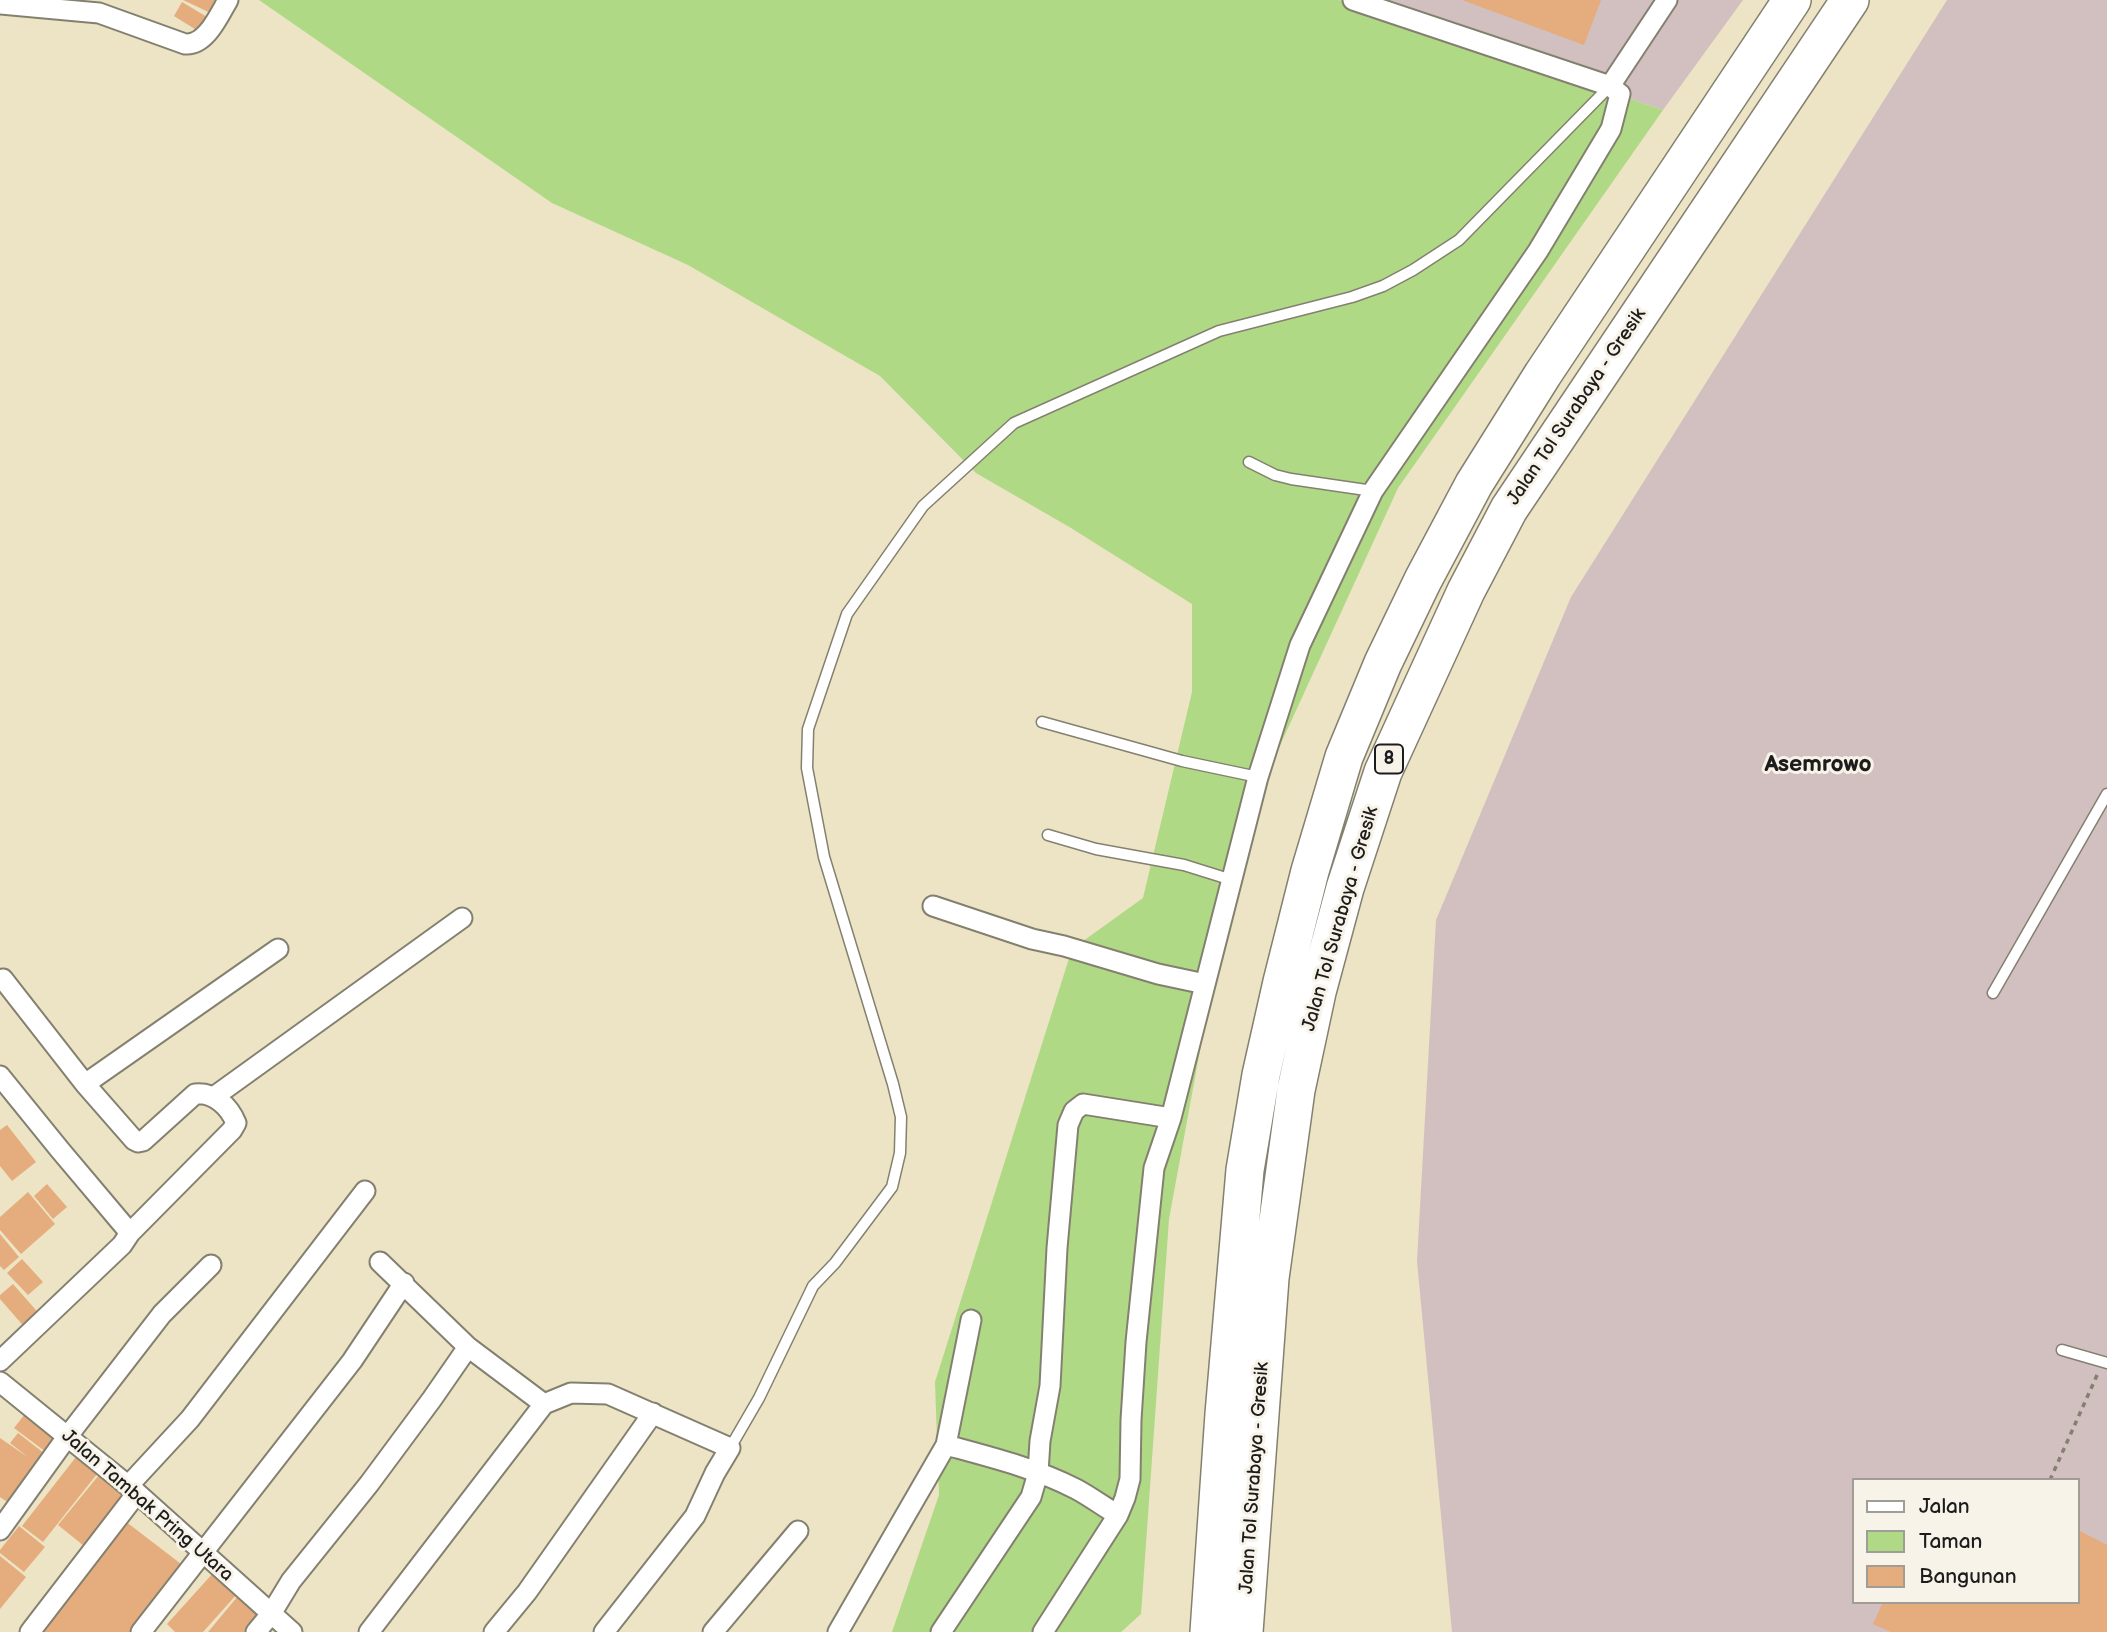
<!DOCTYPE html>
<html>
<head>
<meta charset="utf-8">
<style>
  body { margin:0 }
  #map { position:relative; width:2107px; height:1632px; overflow:hidden; background:#ece4c5; font-family:"Balsamiq Sans",sans-serif }
  canvas { display:block }
  .legend { position:absolute; left:1852px; top:1478px; width:228px; height:126px; box-sizing:border-box; background:#f7f3e8; border:2px solid #9f9d96; margin:0; padding:9px 12px; list-style:none; font-size:21px; color:#1c1c1c }
  .legend li { display:flex; align-items:center; gap:14px; height:35px }
  .legend b { width:35px; border:2px solid #9f9d96 }
</style>
</head>
<body>
<div id="map">
<canvas width="2107" height="1632"></canvas>
<ul class="legend">
<li><b style="height:9px;background:#fff"></b>Jalan</li>
<li><b style="height:19px;background:#afd984"></b>Taman</li>
<li><b style="height:19px;background:#e5ac7d"></b>Bangunan</li>
</ul>
</div>
<script>
const context = document.querySelector('canvas').getContext('2d');
context.lineJoin = 'round';
function fill(path, color) { context.fillStyle = color; context.fill(path, 'evenodd'); }
function trace(path, color, width, dash) { context.strokeStyle = color; context.lineWidth = width; context.lineCap = dash ? 'butt' : 'round'; context.setLineDash(dash || []); context.stroke(path); }
function label(font, color, halo, rows, align = 'center') {
  context.font = font + ' "Balsamiq Sans",sans-serif'; context.lineWidth = 6; context.setLineDash([]); context.textBaseline = 'middle'; context.strokeStyle = halo; context.fillStyle = color; for (const [text, x, y, turn = 0] of rows) {
    context.save(); context.translate(x, y); context.rotate((+turn || 0) * Math.PI / 180); context.textAlign = isNaN(turn) ? turn : align; if (halo) context.strokeText(text, 0, 0); context.fillText(text, 0, 0); context.restore();
  }
}
fill(new Path2D(`
  M1339 0H1743L1663 110Z
  M1947 0H2107V1632H1452L1417 1261 1436 920 1571 597ZM1853 1480H2077V1602H1853Z`), '#d2bfc0');
fill(new Path2D(`
  M259 0H1339L1663 110 1398 488 1277 752 1215 969 1169 1219 1141 1614 1121 1632H892L939 1495 935 1382 1072 949 1143 898 1192 692V604L1071 528 976 473 880 376 688 265 552 203Z`), '#afd984');
fill(new Path2D(`
  M183 0H215L223 4 217 16Z
  M1462 0H1601L1584 45Z
  M182 2 207 17 198 31 174 16Z
  M7 1125 36 1162 12 1181 0 1166V1130Z
  M47 1184 67 1207 53 1219 34 1196Z
  M28 1192 55 1224 21 1254 0 1230V1217Z
  M0 1234 19 1257 4 1270 0 1266Z
  M22 1259 43 1282 28 1295 7 1273Z
  M13 1284 42 1317 27 1330 0 1299V1295Z
  M25 1414 60 1441 50 1455 14 1428Z
  M18 1433 49 1457 10 1504 0 1497V1438L29 1458 10 1443Z
  M76 1457 97 1474 43 1542 22 1526Z
  M99 1475 130 1500 89 1550 58 1525Z
  M125 1521 185 1567 136 1632H42Z
  M19 1526 45 1547 24 1572 0 1553V1550Z
  M2078 1530 2107 1545V1632H1891L1873 1624 1883 1602H2077Z
  M0 1556 26 1577 0 1609Z
  M214 1572 237 1594 203 1632H175L167 1624Z
  M238 1596 265 1618 253 1632H208Z`), '#e5ac7d');
const service = new Path2D(`
  M1249 462 1275 475 1291 479 1373 491
  M1042 722 1182 761 1258 777
  M1048 835 1096 849 1184 865 1232 880
  M1993 993 2107 794
  M2062 1350 2107 1363
  M730 1448 759 1398 813 1286 835 1263 892 1187 900 1153 901 1117 893 1084 824 857 807 768 808 729 847 614 923 506 1014 423 1219 331 1352 297 1383 286 1413 270 1459 240 1610 86`);
const minor = new Path2D(`
  M0 4 99 13 185 44C206 46 219 15 228 0
  M1610 86 1667 0
  M933 906 1032 939 1064 946 1158 974 1205 984
  M3 979 85 1084 134 1140 138 1142 143 1141 195 1094C214 1092 229 1106 236 1123L232 1130 130 1233
  M0 1076 60 1150 130 1233 122 1245 0 1361
  M85 1084 278 949
  M215 1096 462 918
  M380 1262 468 1347 544 1404 571 1393 608 1394 730 1448 715 1473 695 1516 604 1632
  M0 1382 137 1493 292 1632
  M946 1445C990 1457 1035 1468 1076 1489 1091 1497 1104 1507 1118 1515
  M128 1486 190 1419 365 1191
  M0 1530 67 1437 162 1314 211 1265
  M30 1632 137 1493
  M141 1632 352 1361 404 1283
  M256 1632 271 1614 291 1581 369 1484 432 1399 468 1347
  M369 1632 544 1404
  M494 1632 527 1592 653 1413
  M713 1632 798 1531
  M838 1632 946 1445 971 1320
  M941 1632 1031 1497 1038 1473 1040 1441 1050 1386 1057 1248 1068 1125 1074 1111 1083 1104 1171 1118
  M1043 1632 1118 1515 1125 1498 1130 1479 1131 1420 1136 1342 1154 1168 1171 1118 1258 777 1300 645 1373 491 1538 251 1611 129 1620 94 1610 86 1353 0`);
const motorway = new Path2D(`
  M1209 1632 1224 1414 1245 1170 1261 1075 1282 982 1310 871 1344 757 1383 663 1423 580 1474 484 1543 374 1792 0
  M1244 1632 1270 1278 1296 1090 1317 992 1345 888 1383 772 1466 591 1509 509 1850 0`);
trace(service, '#848070', 13);
trace(minor, '#848070', 23);
trace(motorway, '#848070', 40);
trace(new Path2D(`
  M2050 1480 2098 1373`), '#848070', 3.5, [5, 5]);
trace(service, '#fff', 10);
trace(minor, '#fff', 19);
trace(motorway, '#fff', 37);
for (const [x, y, w] of [
  [1389,759,28]
]) { const box = new Path2D(); box.roundRect(x - w / 2, y - 14.5, w, 29, 5); context.fillStyle = '#f7f3e8'; context.fill(box); trace(box, '#1c1c1c', 2); }
label('bold 18px', '#1c1c1c', null, [
  ["8",1389,759]
]);
label('19px', '#1c1c1c', '#f7f3e8', [
  ["Jalan Tol Surabaya - Gresik",1577,407,-56],
  ["Jalan Tol Surabaya - Gresik",1341,919,-74],
  ["Jalan Tol Surabaya - Gresik",1255,1478,-86],
  ["Jalan Tambak Pring Utara",147,1506,41]
]);
label('bold 23px', '#1c1c1c', '#f7f3e8', [
  ["Asemrowo",1818,765]
]);
</script>
</body>
</html>
